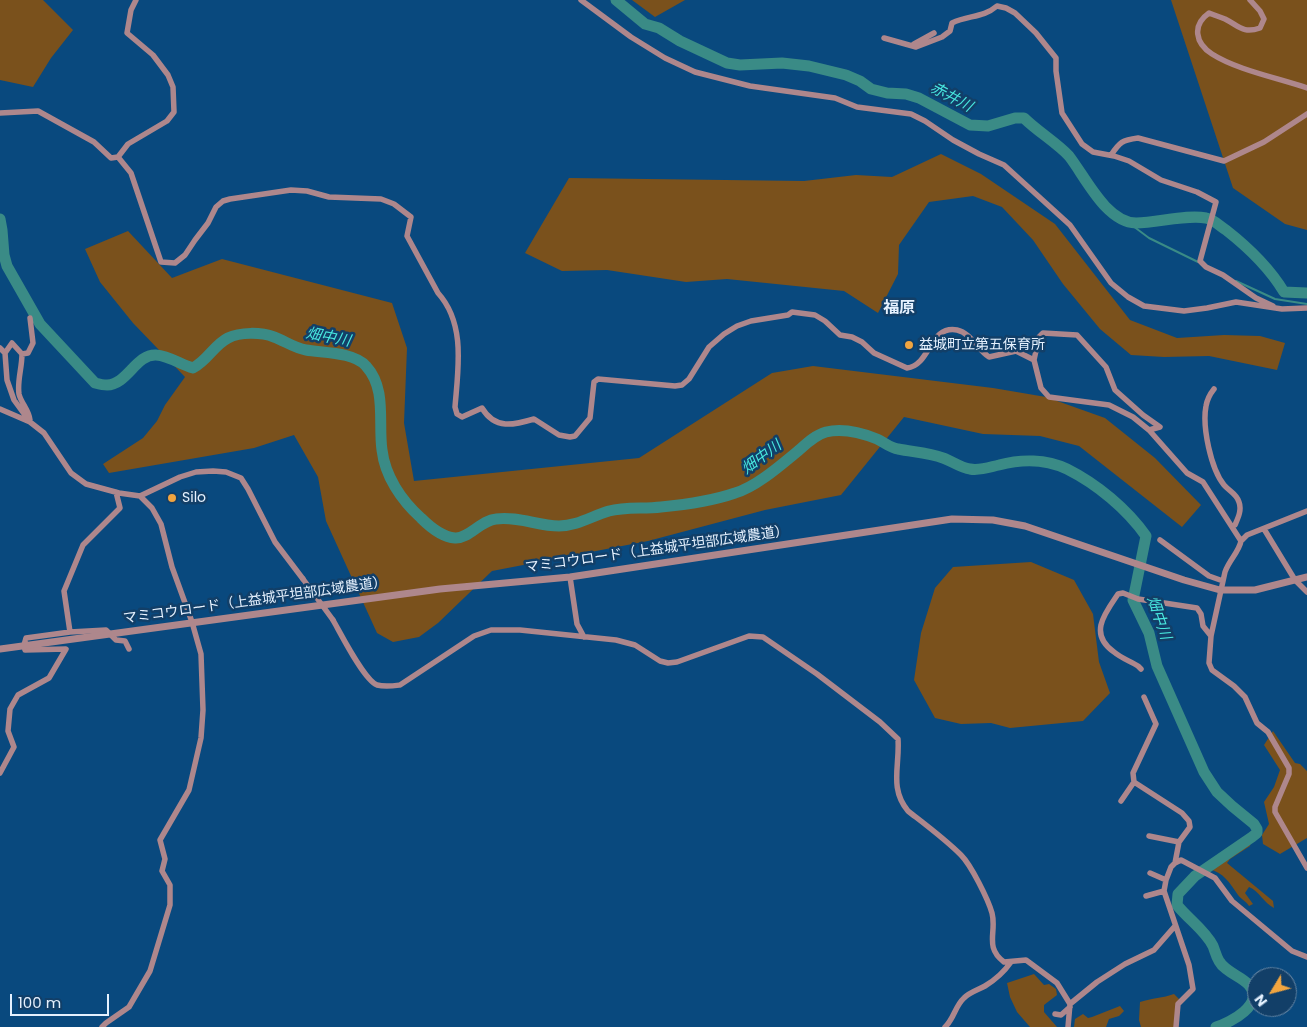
<!DOCTYPE html>
<html>
<head>
<meta charset="utf-8">
<style>
  body { margin:0 }
  #map { position:relative; width:1307px; height:1027px; overflow:hidden; background:#09497e; font-family:Poppins,sans-serif }
  canvas { display:block }
  .north { position:absolute; left:1247px; top:967px; width:50px; height:50px; box-sizing:border-box; background:#123f68; border:1px solid #6686a4; border-radius:50%; rotate:233deg; font-size:14px; font-weight:700; line-height:20px; text-align:center; color:#e5f1fe }
  .north::after { content:''; display:block; margin:auto; width:18px; height:22px; background:#f1a540; clip-path:polygon(50% 0,100% 100%,50% 72%,0 100%) }
  .scale { position:absolute; left:10px; top:994px; width:99px; height:22px; box-sizing:border-box; border:2px solid #e5f1fe; border-top:0; padding-left:6px; font-size:15px; line-height:18px; white-space:nowrap; color:#e5f1fe; -webkit-text-stroke:4px #123f68; paint-order:stroke }
</style>
</head>
<body>
<div id="map">
<canvas width="1307" height="1027"></canvas>
<div class="north">N</div>
<div class="scale">100 m</div>
</div>
<script>
const context = document.querySelector('canvas').getContext('2d');
context.lineJoin = 'round';
function fill(path, color) { context.fillStyle = color; context.fill(path, 'evenodd'); }
function trace(path, color, width, dash) { context.strokeStyle = color; context.lineWidth = width; context.lineCap = dash ? 'butt' : 'round'; context.setLineDash(dash || []); context.stroke(path); }
function label(font, color, halo, rows, align = 'center') {
  context.font = font + ' Poppins,"Noto Sans JP",sans-serif'; context.lineWidth = 5; context.setLineDash([]); context.textBaseline = 'middle'; context.strokeStyle = halo; context.fillStyle = color; for (const [text, x, y, turn = 0] of rows) {
    context.save(); context.translate(x, y); context.rotate((+turn || 0) * Math.PI / 180); context.textAlign = isNaN(turn) ? turn : align; if (halo) context.strokeText(text, 0, 0); context.fillText(text, 0, 0); context.restore();
  }
}
fill(new Path2D(`
  M0 0H43L73 30 51 58 33 87 0 80Z
  M632 0H685L655 17Z
  M1171 0H1307V230L1285 224 1233 188Z
  M941 154 981 174 1055 224 1130 320 1177 338 1224 335 1260 336 1285 343 1277 370 1209 356 1164 357 1131 355 1100 329 1063 284 1033 240 1002 207 973 196 929 202 899 245 898 274 878 313 844 291 727 279 686 282 607 270 562 271 525 253 569 178 804 181 856 175 892 177Z
  M128 231 172 278 222 259 392 303 407 348 404 423 414 481 639 458 772 373 813 366 993 388 1046 397 1105 418 1155 458 1201 505 1182 527 1079 446 1040 436 983 434 904 417 841 495 765 510 648 541 492 571 438 623 419 637 393 642 377 633 326 521 318 477 294 435 254 448 109 473 103 464 143 438 157 421 165 405 185 377 133 323 100 282 85 249Z
  M1031 562 1074 580 1093 614 1099 662 1110 693 1083 721 1010 728 991 723 961 724 935 718 914 680 921 633 935 588 953 567Z
  M1273 731 1295 763 1300 764 1307 771V838L1280 854 1263 844 1262 835 1269 824 1264 802 1274 787 1280 770 1264 745Z
  M1251 840 1250 846 1230 859 1227 863 1273 901 1274 908C1264 903 1259 891 1249 887L1245 893 1253 904 1249 906C1246 901 1241 899 1238 895 1229 882 1224 873 1209 869Z
  M1034 974 1044 985 1049 984 1056 989 1057 995 1044 1005V1012L1057 1027H1030L1017 1012 1010 997 1007 983Z
  M1174 994 1179 999 1174 1027H1141L1139 1020 1140 1002C1152 998 1163 998 1174 994Z
  M1120 1006 1124 1011 1119 1016 1109 1019 1106 1027H1074L1075 1019 1083 1014 1088 1018 1092 1017Z`), '#7a511c');
trace(new Path2D(`
  M1129 223 1149 238 1198 262
  M1236 281 1275 299 1307 304`), '#3a8b86', 2);
trace(new Path2D(`
  M616 0 645 24 659 28 680 41 727 63 740 65 782 63 809 66 846 75 860 81 871 89 887 93 906 94 919 98 970 125 988 126 1015 118H1024C1037 131 1057 143 1069 156 1086 178 1106 222 1136 223 1157 223 1187 214 1206 218 1213 219 1220 226 1226 230 1249 248 1269 267 1284 292L1307 293
  M0 219 2 230 4 255 7 266 40 324 95 383C99 384 103 385 107 385 127 385 136 354 156 355 170 356 181 365 193 368 208 360 214 345 228 338 240 332 261 332 274 337 285 341 294 348 306 350 323 353 354 352 366 366 387 389 378 422 382 450 385 476 401 500 421 518 430 527 442 537 455 538 469 539 481 520 496 519 518 516 538 526 559 526 577 526 592 516 609 511 625 507 644 509 661 507 682 505 715 500 735 493 756 487 781 465 798 451 806 444 815 435 826 432 843 428 862 433 877 439 884 442 890 448 898 449 913 452 929 453 943 458 952 461 961 468 970 469 980 471 990 467 999 465 1021 459 1046 459 1067 469 1097 484 1127 509 1146 536L1133 600 1149 633 1157 666 1204 772 1217 792 1232 806 1254 824 1257 829V833L1252 837 1195 876 1178 894 1177 905C1188 919 1205 930 1213 946 1215 951 1216 956 1219 961 1225 972 1241 976 1249 985 1266 1004 1230 1023 1216 1027`), '#3a8b86', 11);
trace(new Path2D(`
  M581 0 631 37 665 58 695 72 750 86 835 98 857 107 911 114 925 121 953 140 979 154 1004 165 1070 225 1111 283 1128 297 1144 306 1184 311 1207 308 1236 302 1282 309 1307 308
  M1250 0 1260 11 1264 19 1260 28C1243 34 1239 26 1225 19 1220 17 1214 15 1209 13 1192 25 1195 43 1212 54 1237 70 1278 78 1307 88
  M884 38 916 47 942 37 950 31 952 23C969 15 983 18 997 6L1006 8 1015 13 1036 33 1056 58V71L1062 113 1082 144 1093 152 1114 156 1129 161 1161 180 1197 192 1216 202 1200 261 1206 267 1223 275 1256 298 1273 306
  M914 44 934 33
  M0 113 38 111 94 142 111 158 118 157
  M1111 155C1120 142 1122 140 1138 138L1224 161 1264 142 1307 114
  M118 157 131 173 161 262 175 263 185 255 195 240 208 223 216 207 223 201 230 199 291 190 307 191 329 197 381 199 394 204 411 217 407 236 438 293C466 324 458 369 455 407L457 414 462 417 482 408C495 430 514 425 534 419L559 435 570 437 575 436 590 418 594 382 598 379 675 386 682 385 689 379 709 347 724 334 737 326 751 321 788 315 792 312 815 315 825 321 840 335 852 337 862 342 874 353 907 368C931 365 929 325 957 330 971 333 978 350 989 357L1016 351 1034 360 1039 337 1043 333 1077 335 1106 367 1115 390 1143 415 1160 427 1149 430 1187 473 1203 482 1241 541 1247 535 1307 511
  M118 157 128 144 167 121 174 112 173 87 168 75 153 55 127 33 131 10 136 0
  M0 348 5 353 12 343 22 354C22 368 17 381 19 394 21 403 29 410 30 420
  M5 353 7 380 14 400 30 422 44 433 71 473 86 484 119 493 140 496 180 477 196 472 213 471 226 472 241 478 248 489 275 542 303 579
  M22 354 28 353 33 343 30 318
  M1034 360 1041 388 1049 397 1109 405 1133 417 1149 430
  M1214 389C1210 394 1207 400 1206 406 1202 427 1211 469 1224 485 1229 491 1237 494 1239 502 1242 510 1238 518 1235 525L1232 526
  M0 409 30 422
  M1264 529 1295 580 1307 592
  M1160 540 1209 576 1223 581
  M1241 541C1239 552 1229 560 1225 572L1211 636 1209 663 1212 670 1234 686 1245 697 1257 723 1268 732 1289 768V774L1275 807V812L1307 868
  M570 577 577 624 584 637
  M333 620C341 634 364 680 377 685 385 687 392 686 400 685L474 636 491 630H520L616 640 635 645 660 661 668 663 677 662 749 636 763 637 817 674 880 722 898 739C900 766 889 788 908 811 926 825 945 839 961 855 971 865 988 899 992 913 997 932 984 947 1004 962L1026 960 1057 983 1070 1004 1068 1027
  M70 632 106 630 116 640 125 641 129 649
  M1141 669 1138 666C1130 661 1121 658 1114 652 1088 634 1105 613 1118 594L1123 593 1138 599 1197 608 1201 614 1203 626 1211 636
  M1144 697 1156 724 1133 773 1134 782 1182 813 1189 821 1190 827 1179 842 1175 863 1171 867 1166 880 1164 891 1189 965 1193 989 1178 1004 1176 1027
  M0 773 14 747 8 731 10 709 18 695 49 678 66 649 25 650 24 645 26 638 70 632 64 591 83 545 120 508 116 492
  M1121 801 1134 782
  M1149 836 1179 842
  M1175 863 1181 860 1215 878 1232 901 1292 951 1307 957
  M1150 873 1166 880
  M1146 896 1164 891
  M1070 1004 1097 982 1125 964 1154 950 1175 926
  M1055 1014 1061 1015 1070 1007
  M102 1027 106 1023 129 1007 150 971 170 905V885L162 871 165 859 160 840 189 790 201 738 203 710 201 654 192 622 172 567 161 524 152 508 140 496
  M945 1027C954 1019 955 1006 964 998 970 992 978 990 985 986 995 980 1004 972 1011 962`), '#ae878c', 5.5);
trace(new Path2D(`
  M0 649 440 589 570 577 952 519 993 520 1025 526 1184 580 1220 590H1255L1307 577`), '#ae878c', 7);
trace(new Path2D(`
  M303 579 333 620`), '#ae878c', 5.5);
for (const [x, y, r, color] of [
  [909,345,5,"#f1a540"],
  [172,498,5,"#f1a540"]
]) { const dot = new Path2D(); dot.arc(x, y, r, 0, 2 * Math.PI); context.fillStyle = color; context.fill(dot); trace(dot, '#123f68', 2); }
label('14px', '#e5f1fe', '#123f68', [
  ["益城町立第五保育所",919,345],
  ["Silo",182,498]
], 'left');
label('14px', '#e5f1fe', '#123f68', [
  ["マミコウロード（上益城平坦部広域農道）",657,550,-8],
  ["マミコウロード（上益城平坦部広域農道）",255,601,-8]
]);
label('italic 15px', '#48e7df', '#123f68', [
  ["赤井川",951,98,28],
  ["畑中川",328,338,11],
  ["畑中川",762,458,-37],
  ["畑中川",1158,618,71]
]);
label('bold 16px', '#e5f1fe', '#123f68', [
  ["福原",899,309]
]);
</script>
</body>
</html>
